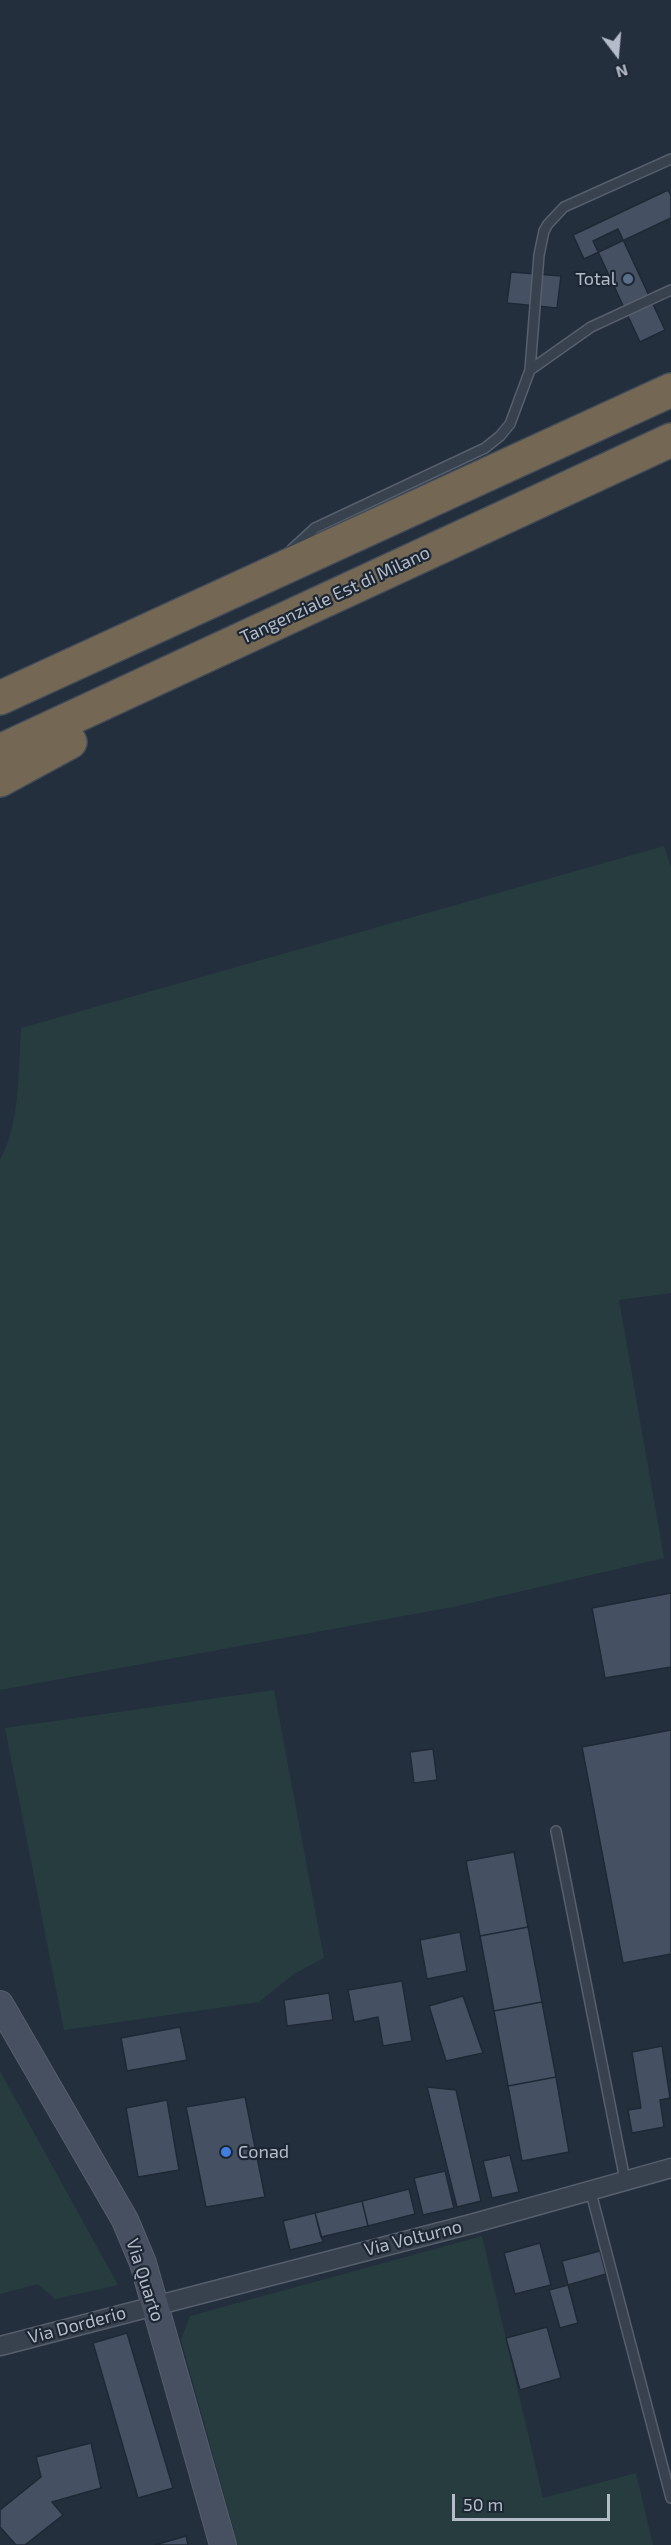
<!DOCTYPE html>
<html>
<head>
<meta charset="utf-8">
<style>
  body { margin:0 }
  #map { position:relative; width:671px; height:2545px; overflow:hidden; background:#242f3e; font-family:"Exo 2",sans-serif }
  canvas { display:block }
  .north { position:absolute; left:587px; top:24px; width:60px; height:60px; -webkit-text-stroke:4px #1d2633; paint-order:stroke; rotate:164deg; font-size:16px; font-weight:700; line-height:24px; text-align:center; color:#b4bcc9 }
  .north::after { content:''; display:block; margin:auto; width:21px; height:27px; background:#b4bcc9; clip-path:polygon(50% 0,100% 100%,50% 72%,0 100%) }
  .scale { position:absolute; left:452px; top:2494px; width:158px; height:27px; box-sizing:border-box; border:3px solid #b4bcc9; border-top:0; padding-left:8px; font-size:18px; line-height:21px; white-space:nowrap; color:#b4bcc9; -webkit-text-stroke:4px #1d2633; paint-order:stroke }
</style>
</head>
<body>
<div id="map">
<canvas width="671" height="2545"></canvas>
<div class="north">N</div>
<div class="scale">50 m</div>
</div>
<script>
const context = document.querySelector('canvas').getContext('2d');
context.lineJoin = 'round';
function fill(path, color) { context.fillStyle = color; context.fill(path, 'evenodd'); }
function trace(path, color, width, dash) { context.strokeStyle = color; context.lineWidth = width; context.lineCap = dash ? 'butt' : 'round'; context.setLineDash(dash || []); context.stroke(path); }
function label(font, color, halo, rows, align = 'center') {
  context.font = font + ' "Exo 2",sans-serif'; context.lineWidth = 4.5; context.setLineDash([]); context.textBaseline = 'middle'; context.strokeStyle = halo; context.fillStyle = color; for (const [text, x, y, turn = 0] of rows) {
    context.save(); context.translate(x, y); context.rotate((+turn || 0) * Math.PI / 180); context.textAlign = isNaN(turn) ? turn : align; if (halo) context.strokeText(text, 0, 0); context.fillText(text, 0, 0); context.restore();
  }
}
fill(new Path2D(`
  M664 846 671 867V1293L619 1300 664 1558 458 1606 0 1690V1160C21 1121 18 1071 21 1028Z
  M274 1690 324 1958 294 1974 259 2002 64 2030 5 1728Z
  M0 2071 6 2082 118 2285 55 2299 38 2284 0 2294Z
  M482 2236 543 2498 636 2473 653 2545H238L181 2340 190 2316Z`), '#263c3f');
const building = new Path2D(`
  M668 190 671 196V218L584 259 573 235Z
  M618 229 665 330 640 342 593 241Z
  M511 272 561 276 557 308 507 303Z
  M671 1593V1667L605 1678 592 1608Z
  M671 1730V1954L623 1963 582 1747Z
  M433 1749 437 1780 414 1783 410 1752Z
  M514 1852 528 1927 480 1936 466 1861Z
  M528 1927 542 2002 494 2011 480 1936Z
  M460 1932 467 1971 427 1979 420 1940Z
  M402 1981 412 2041 383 2046 378 2017 354 2022 348 1990Z
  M329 1993 333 2020 287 2026 284 2000Z
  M463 1996 483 2053 446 2061 429 2006Z
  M542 2002 556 2077 508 2086 494 2011Z
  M180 2027 187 2060 127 2071 121 2038Z
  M662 2046 670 2098 660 2100 664 2127 632 2133 628 2110 641 2108 632 2052Z
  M556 2077 569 2152 522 2161 508 2086Z
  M427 2087 456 2090 481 2201 457 2207Z
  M245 2097 265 2197 206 2207 186 2107Z
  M167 2100 179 2170 138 2177 126 2108Z
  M510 2155 519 2192 492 2198 483 2161Z
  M445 2171 454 2208 423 2215 414 2178Z
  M409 2189 415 2214 368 2226 362 2201Z
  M362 2201 368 2226 321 2237 315 2213Z
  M315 2213 323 2242 290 2250 283 2221Z
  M540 2243 551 2285 515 2294 504 2253Z
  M600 2251 606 2274 568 2285 562 2261Z
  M568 2285 578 2323 560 2328 549 2290Z
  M547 2327 561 2378 520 2390 506 2338Z
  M127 2333 173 2488 138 2498 93 2343Z
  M91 2443 101 2488 52 2502 63 2515 25 2545H16L0 2527V2510L41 2477 36 2457Z
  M186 2536 188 2545H155Z`);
fill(building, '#455162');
trace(building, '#1f2835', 1.5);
const lane = new Path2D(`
  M530 370 539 255 544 231 548 224 564 207 671 159
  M292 549 315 528 485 448 500 436 510 424 530 370 591 327 671 290
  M556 1831 625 2180
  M590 2189 671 2498`);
const street = new Path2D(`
  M0 2346 471 2224 671 2168`);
const secondary = new Path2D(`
  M0 2004 125 2220 143 2263 223 2545`);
const highway = new Path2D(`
  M0 698 671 390
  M0 751 671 440
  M0 780 70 742`);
trace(lane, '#565f6c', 12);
trace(street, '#565f6c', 21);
trace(secondary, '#565f6c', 28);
trace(highway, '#434c59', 36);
trace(lane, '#38414e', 9);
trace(street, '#38414e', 18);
trace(secondary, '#465061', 26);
trace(highway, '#746855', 33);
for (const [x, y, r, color] of [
  [628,279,6,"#5c6f8a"],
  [226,2152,6,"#3f7fe0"]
]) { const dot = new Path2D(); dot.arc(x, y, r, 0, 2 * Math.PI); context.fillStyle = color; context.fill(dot); trace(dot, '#1d2633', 2); }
label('18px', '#b4bcc9', '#1d2633', [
  ["Total",616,279],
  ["Conad",238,2152,"left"]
], 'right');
label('18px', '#b4bcc9', '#1d2633', [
  ["Tangenziale Est di Milano",335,595,-25],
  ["Via Volturno",413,2238,-14],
  ["Via Quarto",145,2280,72],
  ["Via Dorderio",77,2325,-15]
]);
</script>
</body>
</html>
